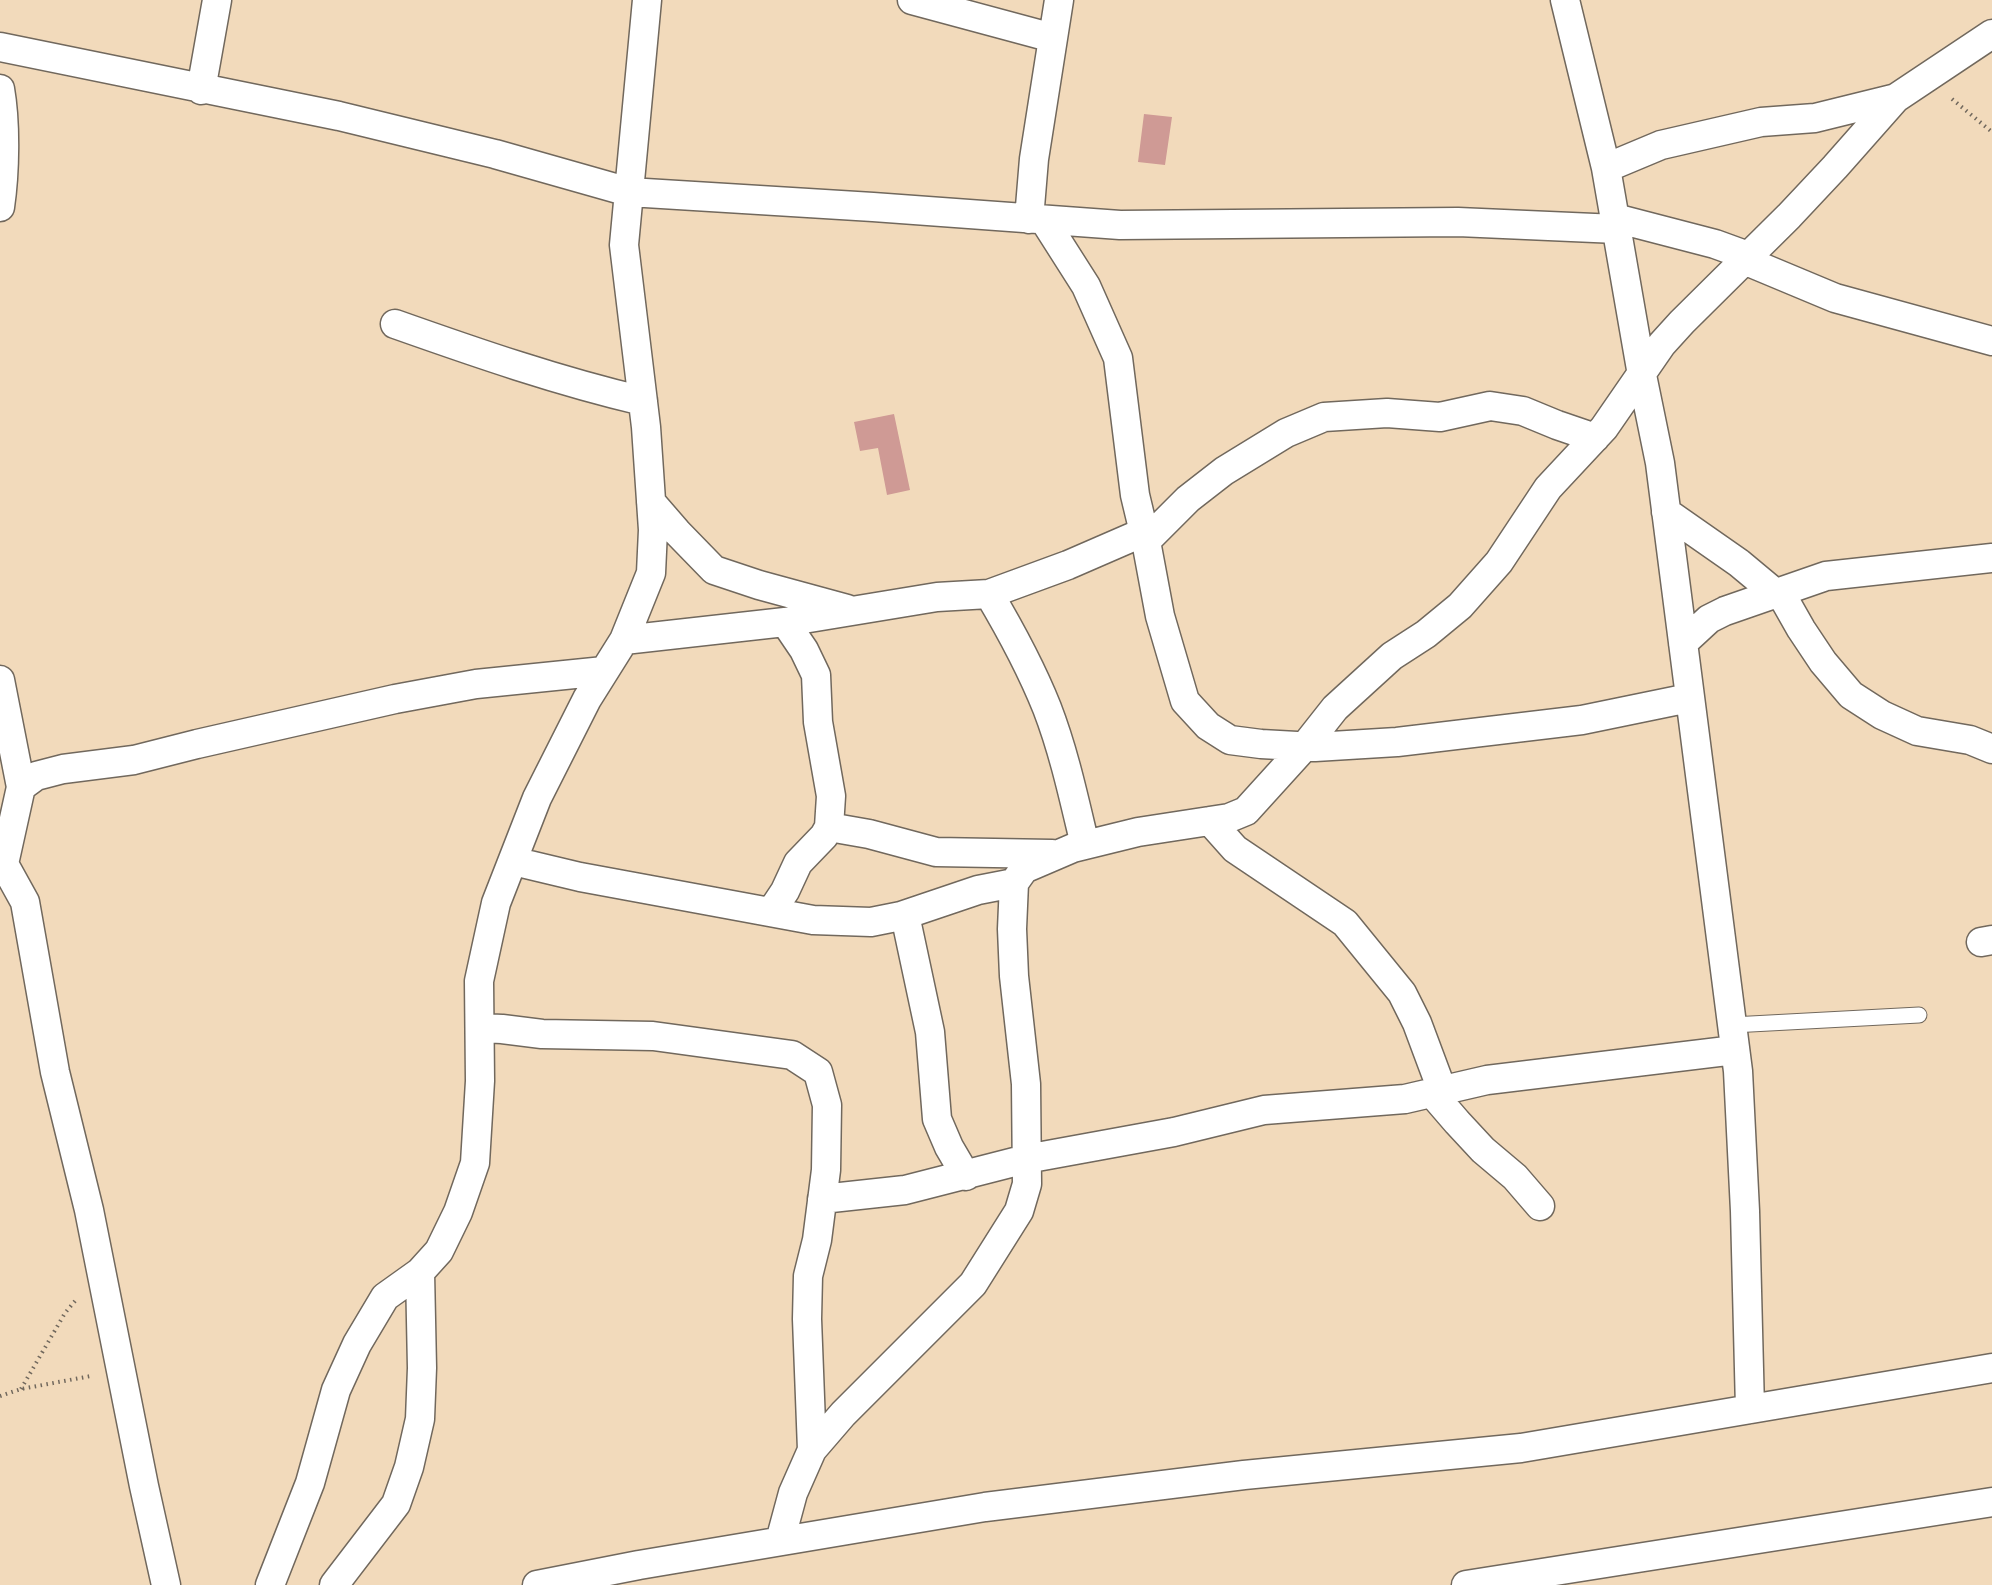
<!DOCTYPE html>
<html>
<head>
<meta charset="utf-8">
<style>
  body { margin:0 }
  canvas { display:block; background:#f2dabb }
</style>
</head>
<body>
<canvas width="1992" height="1585"></canvas>
<script>
const context = document.querySelector('canvas').getContext('2d');
context.lineJoin = 'round';
function fill(path, color) { context.fillStyle = color; context.fill(path, 'evenodd'); }
function trace(path, color, width, dash) { context.strokeStyle = color; context.lineWidth = width; context.lineCap = dash ? 'butt' : 'round'; context.setLineDash(dash || []); context.stroke(path); }
fill(new Path2D(`
  M1144 114 1172 117 1165 165 1138 162Z
  M894 414 910 490 887 495 878 448 860 451 854 422Z`), '#cf9a95');
const lane = new Path2D(`
  M1732 1025 1919 1015`);
const street = new Path2D(`
  M912 0 1053 38
  M1565 0 1606 168 1642 375 1660 463 1738 1071 1745 1211 1750 1409
  M0 47 339 116 495 154 629 192 873 207 1120 225 1458 222 1617 229
  M0 89C6 123 5 173 0 207
  M201 90 217 0
  M1606 168 1661 145 1761 122 1815 118 1896 98
  M1615 218 1715 244 1748 256
  M1029 219 1034 159 1059 0
  M1044 220 1086 286 1118 358 1135 495 1146 541 1160 616 1185 701 1208 726 1230 740 1261 744 1315 747 1397 742 1582 720 1689 698
  M1744 260 1835 298 1992 341
  M395 324C477 353 558 381 643 401
  M651 502 677 532 714 570 759 585 847 609
  M1666 512 1739 563 1775 593
  M1146 541 1188 499 1224 471 1286 433 1324 417 1387 413 1440 417 1490 406 1523 411 1557 425 1595 438
  M1780 592 1801 629 1823 662 1851 695 1882 715 1917 731 1970 740 1992 749
  M989 594C1011 631 1031 668 1047 708 1064 752 1074 799 1085 845
  M624 640 785 622 937 597 989 594 1068 565 1144 532
  M1683 643 1709 619 1725 611 1826 576 1992 558
  M0 680 21 787
  M1210 821 1235 849 1345 923 1402 993 1417 1023 1442 1090
  M829 827 869 834 936 852 1052 854
  M0 860 4 864 25 902 55 1072 89 1210 144 1486 166 1585
  M513 861 580 877 813 920 871 922 901 916 978 890 1014 883
  M4 864 21 787 36 776 63 769 134 760 197 744 395 699 476 684 604 671
  M771 912 785 891 798 863 824 836 829 827 831 796 818 722 816 675 804 650 785 622
  M905 915 930 1032 937 1119 949 1147 966 1176
  M1981 942 1992 940
  M480 1028 502 1029 542 1034 653 1036 792 1055 818 1072 827 1105 826 1170 817 1240 808 1276 807 1319 812 1450
  M1432 1093 1457 1122 1483 1150 1515 1177 1540 1206
  M822 1199 905 1190 1026 1159 1174 1132 1264 1110 1405 1099 1487 1080 1735 1050
  M780 1541 793 1493 812 1450 843 1414 973 1284 1019 1211 1027 1184 1026 1084 1014 976 1012 929 1014 883 1024 869 1073 848 1138 832 1229 818 1246 811 1305 746 1335 708 1392 656 1426 634 1460 606 1499 562 1548 488 1604 428 1662 344 1682 322 1789 216 1835 167 1896 98 1992 34
  M270 1585 310 1483 336 1390 357 1344 385 1297 420 1272 439 1251 458 1212 475 1163 480 1081 479 981 496 903 537 798 587 699 624 640 651 573 653 530 646 427 624 245 647 0
  M334 1585 396 1504 409 1467 420 1419 422 1368 420 1272
  M537 1585 639 1565 985 1507 1244 1475 1521 1448 1992 1368
  M1466 1585 1992 1502`);
trace(lane, '#71685d', 17);
trace(street, '#71685d', 31);
trace(new Path2D(`
  M1952 99 1992 132
  M21 1389 65 1313 75 1301
  M0 1396 21 1389 91 1376`), '#71685d', 4, [1.5, 4.5]);
trace(lane, '#fff', 15);
trace(street, '#fff', 28);
</script>
</body>
</html>
